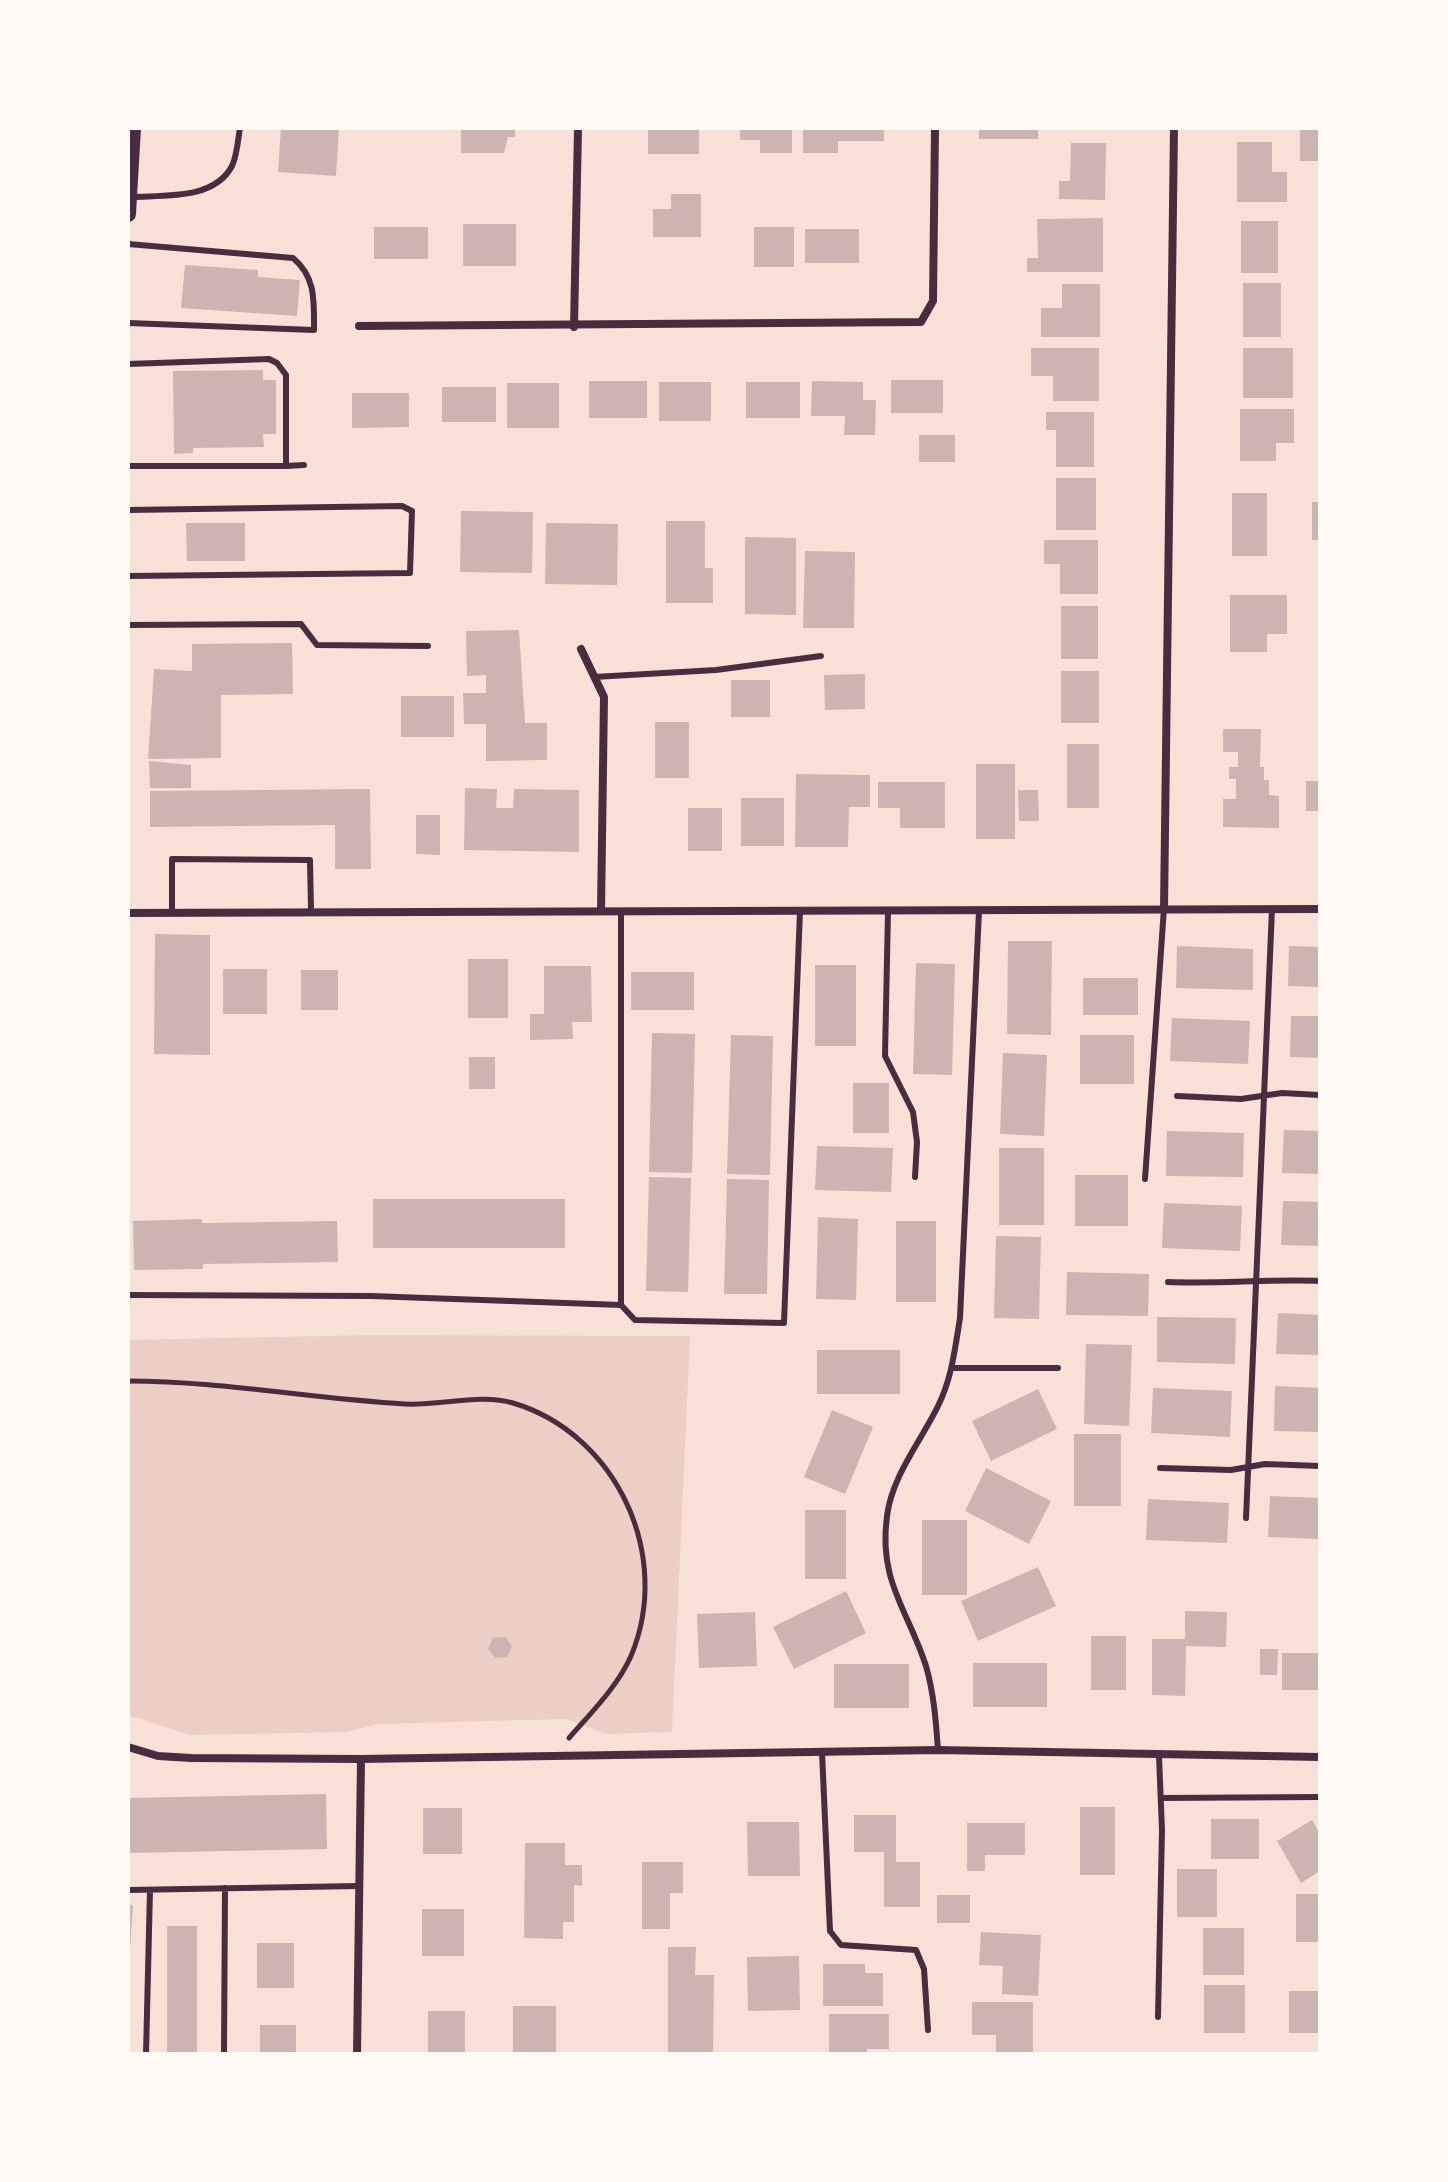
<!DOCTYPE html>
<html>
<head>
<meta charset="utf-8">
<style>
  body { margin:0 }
  #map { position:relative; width:1448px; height:2182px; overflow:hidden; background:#f7e1d7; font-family:Bitter,serif }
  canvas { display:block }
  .frame { position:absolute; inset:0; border:130px solid #fffaf5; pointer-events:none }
</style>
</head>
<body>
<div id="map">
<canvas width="1448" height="2182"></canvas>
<div class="frame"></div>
</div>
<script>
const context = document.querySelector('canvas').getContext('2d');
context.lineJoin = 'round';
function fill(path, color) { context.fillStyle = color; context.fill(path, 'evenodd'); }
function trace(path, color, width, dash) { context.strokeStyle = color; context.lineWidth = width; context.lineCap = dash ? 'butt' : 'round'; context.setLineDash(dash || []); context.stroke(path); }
fill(new Path2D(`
  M370 1335 690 1336 672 1732 606 1734 566 1719 378 1724 347 1732 190 1735 128 1715V1340Z`), '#ebcfc5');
fill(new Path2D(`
  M281 128H339L336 176 278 172Z
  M461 128H515V137H508L504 153H461Z
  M648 128H699V154H648Z
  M740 128H792V153H760V140H740Z
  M803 128H884V141H838V153H803Z
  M979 128H1038V139H979Z
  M1300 128H1320V161H1300Z
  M1237 142H1272V172H1287V202H1237Z
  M1071 143H1106L1105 200 1059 199V181H1070Z
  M671 194H701V237H653V209H671Z
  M1103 218V272H1027V258H1038L1037 219Z
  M1241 221H1278V273H1241Z
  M463 224H516V266H463Z
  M374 227H428V259H374Z
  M754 227H794V267H754Z
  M805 229H859V263H805Z
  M185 265 258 270V277L300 280 297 316 181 308Z
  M1243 283H1281V337H1243Z
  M1062 284H1100V337H1041V308H1062Z
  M1031 348H1099V401H1053V376H1031Z
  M1243 348H1293V398H1243Z
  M263 370V380H276V434H263L264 447 193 448V453L174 454 173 371Z
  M891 380H943V413H891Z
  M589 381H647V418H589Z
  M812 381 863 382V400H876L875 435H844L845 416H811Z
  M659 382H711V421H659Z
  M746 382H800V418H746Z
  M507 383H559V428H507Z
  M442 387H496V422H442Z
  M352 393H409V427L352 428Z
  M1240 409H1294V443H1276V461H1240Z
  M1046 412H1094V467H1056V430H1046Z
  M919 435H955V462H919Z
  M1056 478H1096V530H1056Z
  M1232 493H1267V556H1232Z
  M1312 502H1320V540H1312Z
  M461 511 533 512 532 573 460 572Z
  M666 521H705V568H713V603H666Z
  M186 523H245V561H187Z
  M546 523 618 524 617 585 545 584Z
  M745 537 796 538V615L745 614Z
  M1044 540H1098V594H1060V564H1044Z
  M805 551 855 552 854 628H803Z
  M1230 595H1287V634H1267V652H1230Z
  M1061 606H1098V659H1061Z
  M519 630 525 723H547V760L486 761V724H464L463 693H486V675L467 676 466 631Z
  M292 643 293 694 221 695V758L148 759 154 669 192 671V644Z
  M1061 671H1099V723H1061Z
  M865 674V709L825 710 824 675Z
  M731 680H770V717H731Z
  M401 696H454V737H401Z
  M655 722H689V778H655Z
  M1223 729H1261L1260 767H1264V780H1269V795L1279 796V828L1223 827V799H1236V779H1229V767H1238V752H1223Z
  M1067 744H1099V808H1067Z
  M149 761 191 765V788H150Z
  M976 764H1015V839H976Z
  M796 774 870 775V807H849L848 847H795Z
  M1306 781H1320V811H1306Z
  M878 782H945V828H900V808H878Z
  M465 788 497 789 496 808H513L514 789 579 790V852L464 850Z
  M370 789 371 869H335V825L150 827V791Z
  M1018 790H1038L1039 821H1019Z
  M741 798H784V846H741Z
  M688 808H722V851H688Z
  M416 815H440V855L416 854Z
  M155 934 210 935V1055L154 1054Z
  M1008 941H1052L1051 1035 1007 1034Z
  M1177 946 1253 949V990L1176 988Z
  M1289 946 1320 947V987L1288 986Z
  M468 959H508V1018H468Z
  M916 963 955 964 952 1075 913 1074Z
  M815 965H856V1046H815Z
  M544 966H591L592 1022H572L573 1039 530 1040V1014H544Z
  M223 969H267V1014H223Z
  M301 970H338V1010H301Z
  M631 972H694V1010H631Z
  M1083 978H1138V1015H1083Z
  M1291 1016H1320V1058L1290 1057Z
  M1172 1018 1250 1021 1248 1064 1170 1061Z
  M652 1033 695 1034 692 1173 649 1172Z
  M731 1035 773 1036 770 1175 727 1174Z
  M1080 1035H1134V1084H1080Z
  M1003 1053 1047 1055 1044 1136 1000 1134Z
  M469 1057H495V1089H469Z
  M853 1083H889V1133H853Z
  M1284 1130 1320 1131V1174L1282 1173Z
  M1167 1131 1244 1133 1243 1177 1166 1176Z
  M817 1146 893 1148 891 1192 815 1190Z
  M999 1148H1044V1225H999Z
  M1075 1175H1128V1226H1075Z
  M649 1177 691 1178 688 1292 646 1291Z
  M727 1179 769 1180 767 1294H724Z
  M373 1199H565V1248H373Z
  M1283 1201 1320 1202V1246L1281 1245Z
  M1164 1203 1242 1206 1240 1251 1162 1248Z
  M818 1217 858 1219 856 1300 816 1299Z
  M202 1219V1223L337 1221 338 1262 203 1264V1269L134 1270 133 1221Z
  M896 1221H936V1302H896Z
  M996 1236 1041 1237 1039 1319 994 1318Z
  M1067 1272 1149 1274 1148 1316 1066 1315Z
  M1278 1313 1320 1315V1355L1276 1354Z
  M1157 1317 1236 1318 1235 1364 1157 1362Z
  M1086 1344 1132 1345 1129 1426 1084 1424Z
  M817 1350H900V1394H817Z
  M1275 1386 1320 1388V1432L1274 1431Z
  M1153 1388 1232 1391 1230 1437 1151 1433Z
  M1038 1389 1057 1429 991 1461 972 1421Z
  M832 1410 873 1427 845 1494 804 1477Z
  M1074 1434H1121V1506H1074Z
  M986 1468 1051 1501 1029 1544 965 1511Z
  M1270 1496 1320 1498V1539L1268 1537Z
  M1148 1499 1229 1503 1227 1543 1146 1540Z
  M805 1510H846V1579H805Z
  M922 1520H967V1595H922Z
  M1038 1567 1056 1606 978 1641 961 1601Z
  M846 1591 866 1633 794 1669 773 1627Z
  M1185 1611 1227 1612 1226 1647 1186 1646 1185 1696 1152 1695V1639H1185Z
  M755 1612 757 1666 699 1668 697 1614Z
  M1091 1636H1126V1690H1091Z
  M505 1637 512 1646 507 1657 495 1658 488 1648 493 1638Z
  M1260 1649H1278L1277 1675H1260Z
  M1282 1653H1320V1690H1282Z
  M973 1663H1047V1707H973Z
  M834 1664H909V1708H834Z
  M326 1794 327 1849 128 1853V1798Z
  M1080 1807H1115V1875H1080Z
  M423 1808H462V1854H423Z
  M854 1815H896V1862H920V1907H884V1852H854Z
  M1211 1819H1259V1859H1211Z
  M1312 1820 1320 1834V1871L1301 1883 1277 1841Z
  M747 1822H799L800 1876H748Z
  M967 1823H1025V1855H985V1871H967Z
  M525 1843H565V1865H582V1886L574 1885V1922H563V1939L524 1938Z
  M642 1862H683V1893H670V1929H642Z
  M1177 1869H1217V1917H1177Z
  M1296 1894H1320V1942H1296Z
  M937 1895H970V1923H937Z
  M128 1905H133L130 1949H128Z
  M422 1909H464V1956H422Z
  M167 1926H197V2054H167Z
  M1203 1928H1244V1975H1203Z
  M981 1932 1041 1935 1038 1996 1002 1994 1003 1966 979 1965Z
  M257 1943H294V1988H257Z
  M668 1947H696L695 1975H714L713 2054H668Z
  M799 1956 800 2010 748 2011 747 1957Z
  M823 1964H865V1973H883V2006H823Z
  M1204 1985H1245V2033H1204Z
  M1289 1991H1320V2033H1289Z
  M972 2002H1033V2054H996V2035H972Z
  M513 2006H556V2054H513Z
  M428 2011H465V2054H428Z
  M829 2014H889V2049H867V2054H829Z
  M260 2025H296V2054H260Z`), '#ccb4b1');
trace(new Path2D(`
  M128 1381C221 1381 312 1399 405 1404 440 1406 480 1393 513 1403 617 1434 673 1556 631 1656 618 1686 590 1714 569 1738`), '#4a2c40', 5);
trace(new Path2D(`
  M132 197C165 195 214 200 232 166 237 156 238 139 240 128
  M128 244 293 258C316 277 314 301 314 330L128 323
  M128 364 269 359 277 363 286 375V466L304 465
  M128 466H286
  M128 510 402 506 412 511 410 573 128 576
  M128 625 301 624 317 645 428 646
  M594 677 716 670 821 656
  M621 911V1305L635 1320 784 1323 800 911
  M888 911 885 1056 913 1112 917 1142 915 1177
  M172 913V859L310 860 311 911
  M1177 1096 1241 1099 1282 1093 1320 1095
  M1145 1179 1164 908
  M1168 1282C1219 1284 1269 1279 1320 1281
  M128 1295 371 1296 621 1305
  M952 1368H1058
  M1160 1468 1231 1470 1265 1464 1320 1466
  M1246 1518 1272 909
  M938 1750C936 1722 934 1694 926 1666 908 1610 878 1581 887 1516 892 1476 921 1441 938 1406 952 1378 955 1348 960 1318L979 911
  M822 1752 830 1931 841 1945 916 1950 924 1969 928 2030
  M1161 1798 1320 1797
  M128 1890 359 1886
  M1158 2017 1162 1830 1159 1756
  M146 2054 150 1890
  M224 2054 225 1888`), '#4a2c40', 6);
trace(new Path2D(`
  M359 326 921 322 933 301 935 128
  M574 327 578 128
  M581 649 604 697 601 911
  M1164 908 1174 128
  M128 913 1320 909
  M128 1747 158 1756 191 1758 361 1759 938 1750 1320 1757
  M357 2054 361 1759`), '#4a2c40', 8);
trace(new Path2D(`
  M128 214 133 128`), '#4a2c40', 16);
</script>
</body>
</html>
